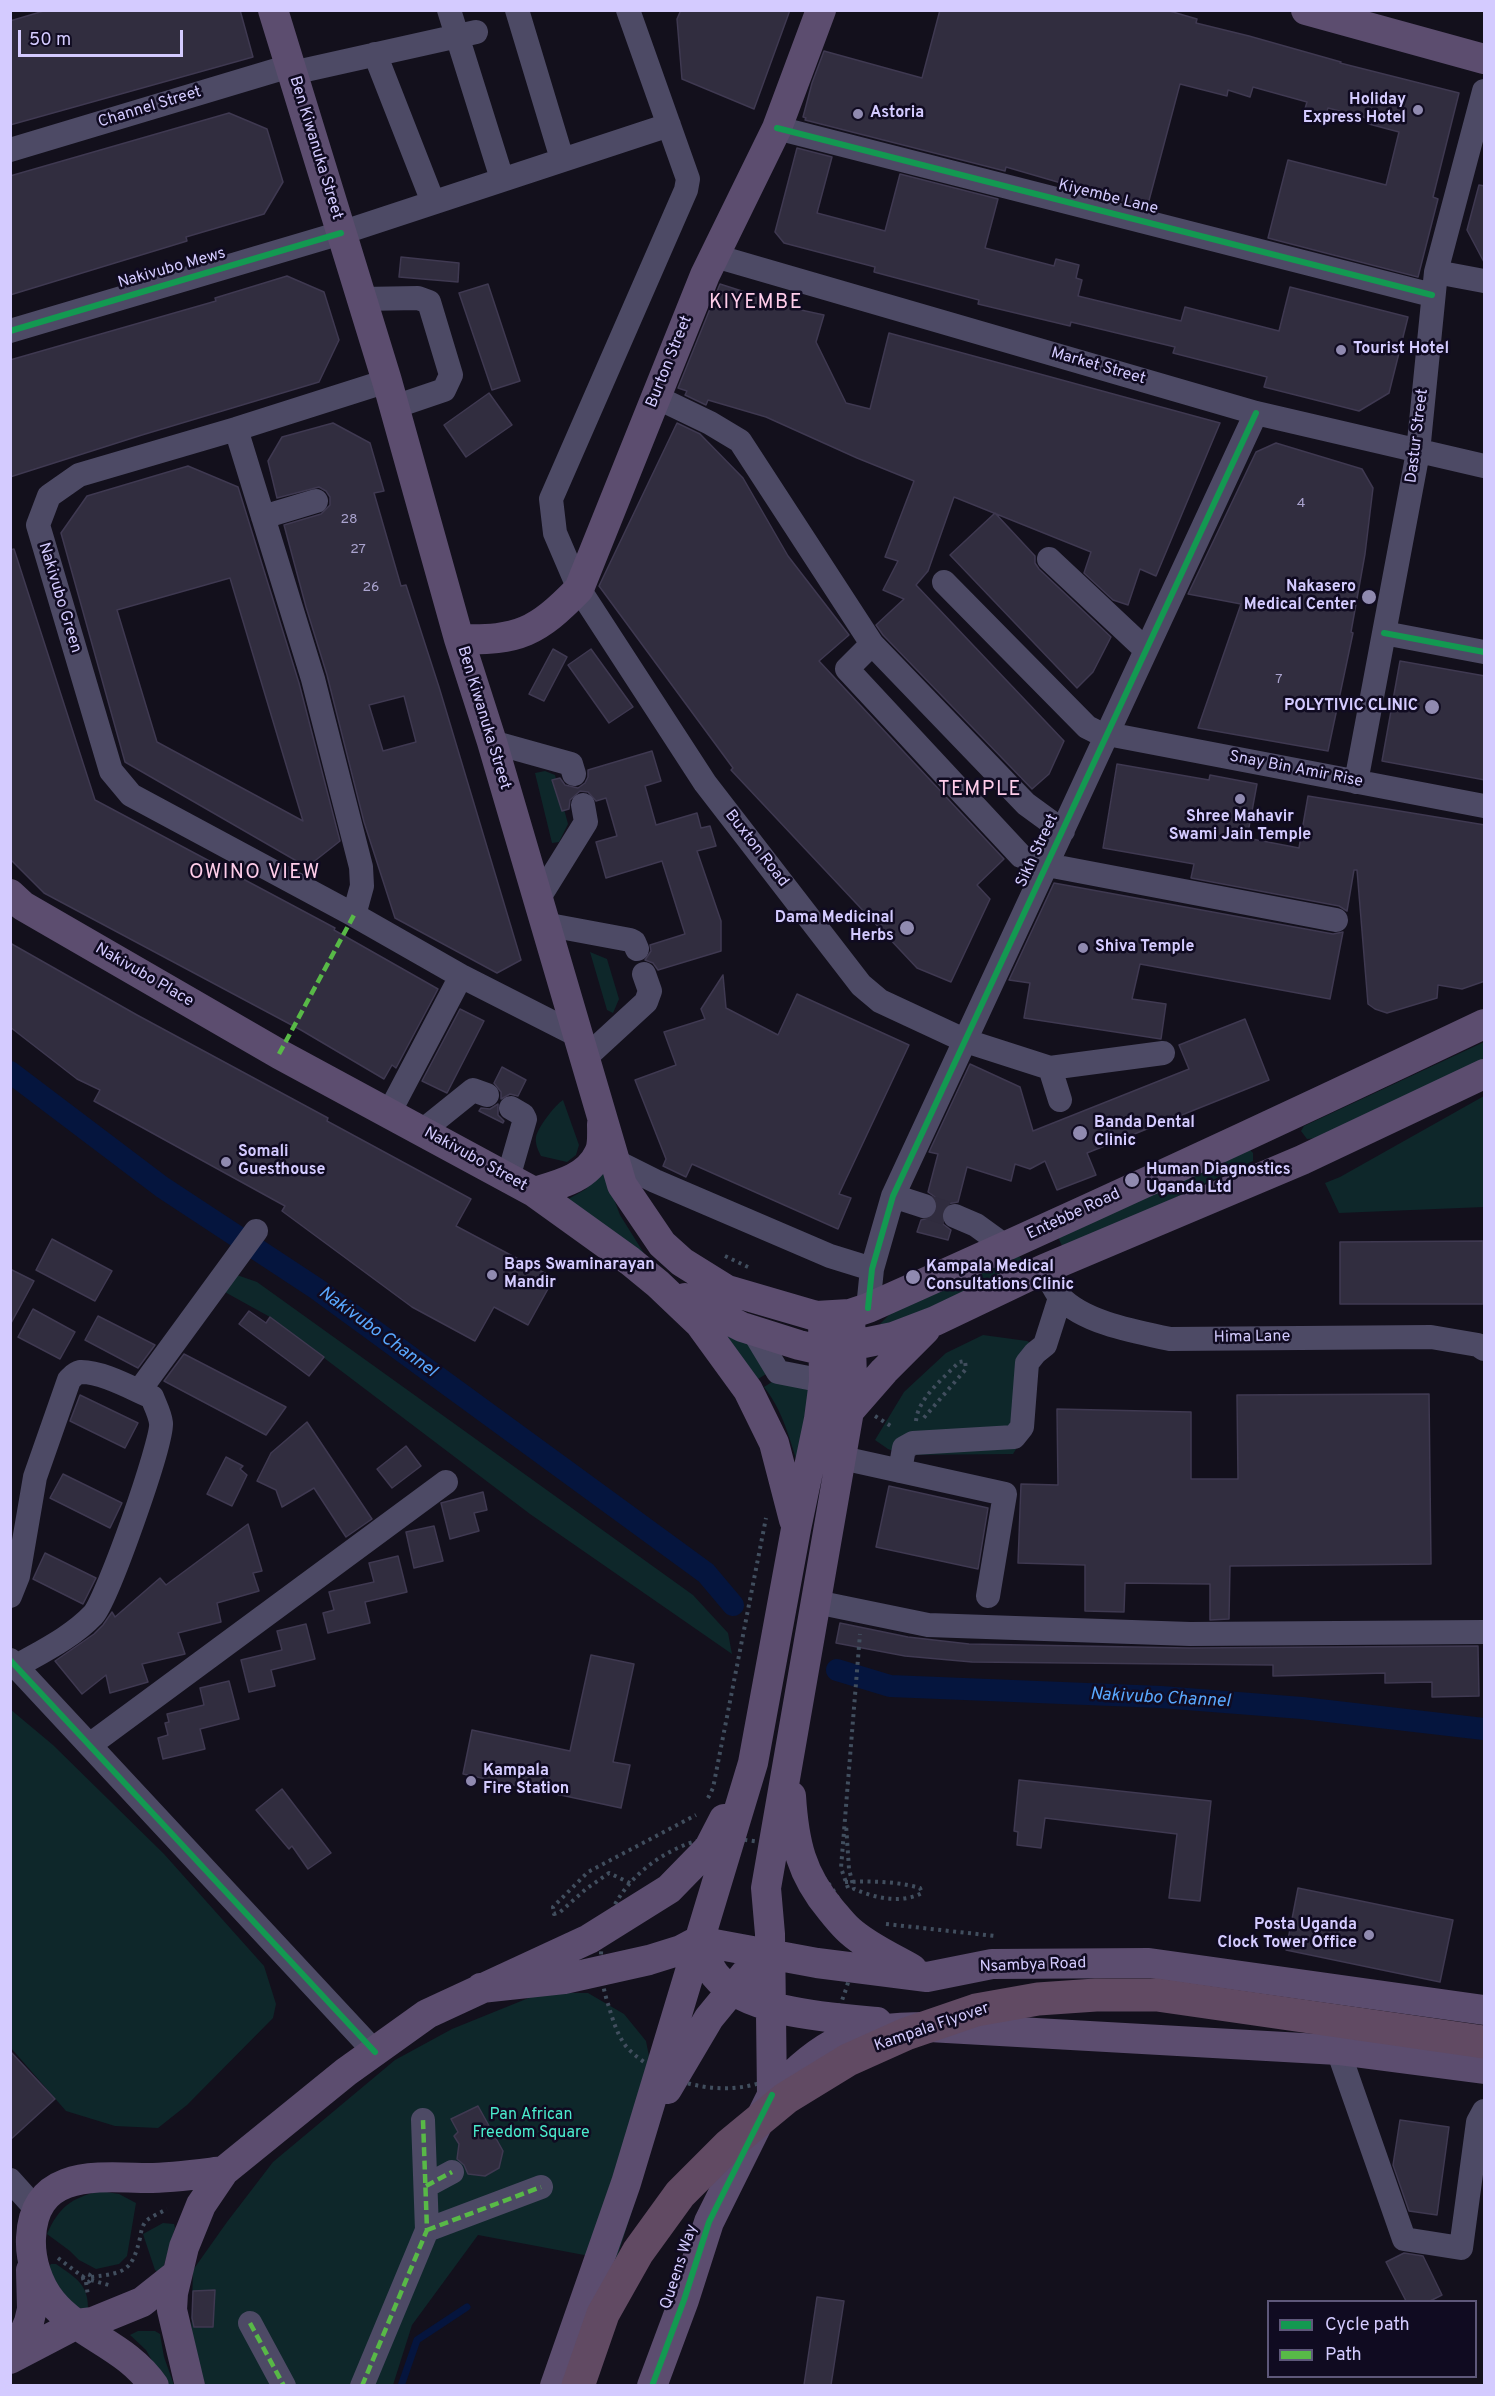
<!DOCTYPE html>
<html>
<head>
<meta charset="utf-8">
<style>
  body { margin:0 }
  #map { position:relative; width:1495px; height:2396px; overflow:hidden; background:#13101c; font-family:Overpass,sans-serif }
  canvas { display:block }
  .frame { position:absolute; inset:0; border:12px solid #d4cbff; pointer-events:none }
  .legend { position:absolute; left:1267px; top:2300px; width:210px; height:78px; box-sizing:border-box; background:#100b21; border:2px solid #5e587a; margin:0; padding:8px 10px; list-style:none; font-size:18px; color:#d4cbff }
  .legend li { display:flex; align-items:center; gap:12px; height:30px }
  .legend b { width:30px; border:2px solid #5e587a }
  .scale { position:absolute; left:18px; top:30px; width:165px; height:27px; box-sizing:border-box; border:3px solid #d4cbff; border-top:0; padding-left:8px; font-size:18px; line-height:21px; white-space:nowrap; color:#d4cbff; -webkit-text-stroke:4px #100b21; paint-order:stroke }
</style>
</head>
<body>
<div id="map">
<canvas width="1495" height="2396"></canvas>
<div class="frame"></div>
<ul class="legend">
<li><b style="height:8px;background:#139951"></b>Cycle path</li>
<li><b style="height:8px;background:#58b947"></b>Path</li>
</ul>
<div class="scale">50 m</div>
</div>
<script>
const context = document.querySelector('canvas').getContext('2d');
context.lineJoin = 'round';
function fill(path, color) { context.fillStyle = color; context.fill(path, 'evenodd'); }
function trace(path, color, width, dash) { context.strokeStyle = color; context.lineWidth = width; context.lineCap = dash ? 'butt' : 'round'; context.setLineDash(dash || []); context.stroke(path); }
function label(font, color, halo, rows, align = 'center') {
  context.font = font + ' Overpass,sans-serif'; context.lineWidth = 5; context.setLineDash([]); context.textBaseline = 'middle'; context.strokeStyle = halo; context.fillStyle = color; for (const [text, x, y, turn = 0] of rows) {
    context.save(); context.translate(x, y); context.rotate((+turn || 0) * Math.PI / 180); context.textAlign = isNaN(turn) ? turn : align; if (halo) context.strokeText(text, 0, 0); context.fillText(text, 0, 0); context.restore();
  }
}
fill(new Path2D(`
  M545 771 555 775 568 824 559 842 552 843 535 773Z
  M590 952 607 959 619 999 613 1013 607 1010Z
  M1484 1042V1060L1317 1138 1307 1139 1301 1131 1304 1126Z
  M1484 1096V1207L1339 1213 1325 1183 1340 1177Z
  M563 1100 579 1145 576 1155 567 1162 541 1156C538 1150 535 1144 536 1137 538 1127 555 1105 563 1100Z
  M1249 1149 1253 1153V1161L1064 1250 1057 1235Z
  M603 1170 620 1215 645 1255 563 1202 586 1189Z
  M1019 1256 1022 1260 1021 1266 903 1321 878 1326 895 1309Z
  M237 1275 257 1282 693 1595 728 1633 732 1654 530 1514 270 1317 223 1291Z
  M719 1327 749 1341 771 1371 758 1379Z
  M983 1335 1027 1341 1041 1348 1031 1425 1013 1454 903 1455 888 1449 875 1440 904 1392 946 1353Z
  M780 1377 813 1386 799 1468C790 1440 783 1411 764 1387Z
  M10 1709 53 1745 164 1854 264 1966 276 2004 273 2018 187 2105 158 2128 115 2126 66 2111 11 2048Z
  M541 1993H588L624 2014 646 2041 657 2097 638 2192 616 2261 478 2235 412 2325 393 2385H205L191 2341 193 2270 227 2222 273 2162 395 2060 452 2029Z
  M100 2191 119 2194 136 2203 127 2256 119 2264 96 2269 79 2260 70 2251 47 2234C59 2207 71 2198 100 2191Z
  M163 2223 174 2224 175 2228 162 2272 159 2273 155 2270 143 2234Z
  M51 2264H56C76 2278 89 2284 88 2311L86 2312 69 2304 48 2268Z
  M138 2331H155L160 2334 164 2357 174 2385H166L146 2350 130 2335Z`), '#0e272a');
trace(new Path2D(`
  M401 2386 417 2340 467 2307`), '#05153e', 7);
trace(new Path2D(`
  M10 1072 162 1187 317 1289 706 1573 733 1605
  M837 1670 890 1686 1161 1697 1302 1708 1484 1729`), '#05153e', 22);
const building = new Path2D(`
  M47 10H240L253 57 10 125V21Z
  M681 10H790L754 109 682 79 677 19Z
  M940 10H1166L1197 19 1196 23 1249 36 1341 62 1340 63 1459 93 1433 197 1438 199 1418 277 1268 238 1288 160 1386 185 1399 132 1369 124 1370 119 1328 108 1325 117 1304 112 1307 102 1253 87 1250 97 1228 90 1227 96 1180 84 1147 208 1006 167 1005 171 805 120 806 118 803 117 812 83 824 51 922 78Z
  M229 113 267 129 283 182 264 214 186 237 187 241 10 295V176Z
  M797 148 832 157 817 213 885 231 900 174 998 199 985 248 1054 266 1056 259 1079 265 1076 278 1082 280 1078 296 1181 321 1185 307 1279 331 1290 287 1408 317 1389 393 1359 411 1264 387 1267 377 1173 353 1175 347 1071 322 1070 326 978 304 979 300 874 272 875 267 784 243 775 232Z
  M1479 185 1485 186V264L1467 230Z
  M401 257 459 263 458 282 399 277Z
  M287 276 324 292 339 340 319 382 142 435 10 477V360L216 301 215 298Z
  M488 284 520 381 492 390 459 293Z
  M720 284 801 310 824 315 816 342 846 403 870 409 889 333 1220 423 1156 576 1140 569 1128 605 1113 600 1084 573 1091 552 954 497 928 571 916 585 1064 741 1049 774 1032 789 883 635 876 625 904 599 883 590 898 561 885 557 914 481 857 458 766 417 708 400 706 405 685 395 687 391 678 388Z
  M489 393 512 425 466 457 444 425Z
  M333 423 370 443 384 491 374 493 401 586 406 585 439 687 521 960 497 973 395 918 364 822 327 675 306 607 284 525 321 514 330 505V497L326 491 319 487 277 498 268 461 282 437ZM404 696 416 742 383 751 369 705Z
  M677 423 700 434 743 478 788 556 849 635 819 661 1004 859 977 885 990 899 951 982 917 968 731 770 733 768 599 586Z
  M1276 443 1362 469 1373 488 1365 554 1351 632 1353 633 1328 751 1198 728 1241 604 1188 594 1256 452Z
  M188 466 238 487 299 683 340 841 307 867 125 762 61 533 87 496ZM230 578 303 821 157 742 117 610Z
  M995 513 1035 556V563L1039 569 1111 637 1093 672 1077 688 950 555Z
  M14 549 95 800 335 928 334 930 438 989 396 1068 392 1065 384 1079 301 1030 44 893 10 859V550Z
  M553 649 567 657 544 701 529 694Z
  M591 649 633 707 609 723 568 665Z
  M1400 661 1485 676V780L1382 761Z
  M652 751 661 781 645 786 656 825 697 813 701 828 710 826 716 846 697 851 721 921V951L658 970 653 963 645 960 651 951 650 945 685 934 662 861 606 878 596 842 617 836 606 798 596 801 588 792 580 791 570 800 569 809 562 811 552 780 560 778 565 785 578 788 585 783 588 777V770Z
  M1117 764 1209 780 1210 775 1257 784 1247 838 1299 848 1308 796 1485 825V981L1462 989 1438 985 1437 998 1387 1013 1375 1009 1368 1004 1357 870H1354L1347 911 1339 906 1191 878 1194 864 1103 848Z
  M1054 883 1333 934 1343 932 1330 999 1140 964 1132 999 1166 1004 1161 1039 1024 1018 1030 983 1009 980Z
  M10 943 137 1015 328 1118 327 1121 471 1199 456 1226 554 1278 528 1325 494 1307 475 1341 412 1307 282 1211 285 1206 94 1101 100 1090 77 1079 10 1027Z
  M723 975 726 1008 778 1035 797 994 909 1045 839 1194 851 1198 838 1229 692 1164 686 1177 663 1166 666 1159 635 1080 676 1065 664 1032 705 1019 701 1009Z
  M460 1009 484 1021 447 1093 422 1081Z
  M1245 1019 1269 1080 1087 1153 1096 1175 1057 1190 1045 1161 1030 1169 1015 1164 1011 1181 967 1167 958 1202 947 1204 942 1211 943 1224 951 1230 948 1240 917 1232 921 1220 933 1217 938 1210 935 1197 928 1192 938 1154 929 1152 970 1064 1020 1087 1033 1131 1189 1069 1179 1045Z
  M502 1067 526 1080 518 1096 510 1094 501 1099V1092L494 1083Z
  M498 1104V1115L504 1121 503 1123 479 1111 481 1108 490 1109Z
  M52 1239 112 1271 95 1301 36 1270Z
  M1483 1241V1304H1340V1242Z
  M10 1269 34 1281 10 1325Z
  M33 1309 75 1332 60 1359 18 1337Z
  M249 1311 266 1323 270 1317 324 1357 309 1376 239 1324Z
  M98 1316 155 1345 138 1368 85 1340Z
  M184 1354 213 1369 286 1407 266 1435 164 1381Z
  M1429 1394 1431 1564 1230 1566 1229 1619 1210 1620V1584L1125 1583 1124 1612 1085 1611V1565L1018 1563 1021 1484 1058 1485 1057 1409 1191 1412V1479H1238L1237 1395Z
  M80 1395 138 1423 125 1448 70 1421Z
  M307 1422 372 1519 346 1537 314 1488 282 1507 276 1490 257 1481 271 1453Z
  M406 1446 421 1466 392 1488 377 1469Z
  M226 1457 243 1466 240 1469 247 1475 232 1506 207 1494Z
  M63 1474 122 1503 110 1528 50 1498Z
  M889 1486 988 1508 978 1569 876 1547Z
  M483 1492 487 1510 474 1513 479 1531 450 1539 441 1503Z
  M248 1524 262 1571 253 1573 259 1591 217 1603 221 1622 178 1633 185 1654 142 1664 148 1682 110 1693 106 1675 82 1694 55 1661 94 1634 103 1625 112 1612 115 1617 160 1578 166 1585Z
  M434 1526 443 1561 414 1568 406 1532Z
  M45 1553 96 1578 83 1604 33 1579Z
  M398 1556 407 1592 365 1602 370 1623 328 1633 323 1613 334 1610 329 1592 374 1582 369 1563Z
  M840 1623 908 1637 969 1644 1190 1648 1478 1646 1479 1696 1432 1697V1682L1385 1683V1673L1273 1676V1665L972 1662 905 1656 836 1643Z
  M306 1624 315 1659 271 1670 275 1686 249 1692 241 1660 282 1650 277 1631Z
  M591 1655 634 1664 613 1762 630 1765 621 1808 463 1774 472 1730 570 1751Z
  M229 1681 239 1719 200 1729 205 1749 163 1759 158 1738 168 1735 165 1723 169 1722 167 1714 204 1705 200 1688Z
  M1019 1780 1211 1801 1200 1901 1169 1898 1177 1834 1045 1818 1041 1848 1017 1845 1018 1832 1014 1831Z
  M282 1789 331 1853 308 1869 292 1846 289 1849 256 1810Z
  M1298 1888 1453 1920 1440 1982 1286 1950Z
  M10 2051 55 2099 10 2140Z
  M478 2106 503 2151 499 2168 485 2176 468 2174 464 2165 457 2159 459 2144 454 2136 458 2132 451 2119Z
  M1400 2120 1449 2127 1437 2215 1409 2211 1393 2165Z
  M1404 2253 1423 2256 1442 2295 1430 2301H1406L1386 2262Z
  M215 2290 213 2327H194L192 2318 193 2291Z
  M817 2297 844 2301 831 2385H804Z`);
fill(building, '#312d3f');
trace(building, '#3f3951', 1.5);
trace(new Path2D(`
  M924 1206 955 1216`), '#302c3e', 24, [24, 12]);
trace(new Path2D(`
  M725 1256 748 1267
  M875 1416 894 1428
  M916 1421C918 1398 944 1378 959 1362L965 1361 966 1369 922 1420
  M708 1798 713 1788 766 1518
  M722 1837C743 1840 766 1841 785 1849 828 1868 853 1911 852 1957 852 1985 832 2027 816 2049 811 2055 804 2059 798 2063 766 2088 726 2094 687 2083 668 2077 634 2060 623 2042 616 2031 612 2017 608 2004 585 1933 619 1871 687 1844 698 1840 711 1839 722 1837Z
  M845 1882C871 1881 895 1881 920 1888L922 1893C901 1904 875 1898 854 1889L849 1869 846 1824
  M630 1883 609 1873 586 1889 560 1912 554 1914 553 1907 588 1872 696 1815
  M848 1888 841 1868 860 1634
  M886 1924 995 1936
  M58 2258 83 2277
  M83 2278a4 4 0 1 1 8 0a4 4 0 1 1-8 0Z
  M91 2277C124 2273 132 2272 140 2238 141 2232 142 2226 146 2221 152 2216 160 2213 167 2209
  M91 2280 112 2286
  M86 2282 88 2296`), '#414e5e', 4, [3, 4.5]);
trace(new Path2D(`
  M449 10 502 179
  M517 10 562 159
  M628 10 688 179 686 190 551 499 555 533 579 589 705 783 861 985 880 1001 966 1041 1050 1068 1163 1053
  M375 54 433 202
  M292 73 476 32
  M777 128 1432 295
  M10 150 290 66
  M715 256 1256 413 1484 466
  M1436 272 1484 281
  M362 299 418 298 429 302 451 375 444 390 394 407
  M10 331 341 233 669 125
  M387 381 236 429 79 475 49 496 38 525 111 771 131 795 354 915 461 976 577 1035
  M656 397 710 423 740 441 872 644
  M236 429 313 679 361 867 362 886 354 915
  M263 517 316 501
  M1049 559 1146 650
  M944 582 1087 727 1097 732 1484 806
  M1384 633 1484 652
  M492 742 571 764 574 774
  M1356 782 1418 452 1436 272 1484 91
  M1063 831 1026 804 872 644 847 669 1021 856 1047 865 1336 920
  M537 901 586 822 583 805
  M544 924 630 940 634 942 637 949
  M584 1059 646 1002 650 991 644 974
  M1050 1068 1060 1100
  M389 1113 461 976
  M422 1131 473 1090 487 1095
  M615 1161 655 1181 830 1256 872 1269
  M508 1178 525 1119 523 1115 511 1108
  M893 1196 924 1206
  M955 1216 976 1225 1005 1246
  M1044 1269C1049 1277 1054 1290 1060 1297 1084 1323 1137 1332 1170 1339L1431 1337 1478 1345 1484 1349
  M868 1308 872 1269 893 1196 1256 413
  M752 1329 778 1372 824 1381
  M139 1391 256 1231
  M842 1458 1005 1494 988 1596
  M900 1471 904 1448 913 1443 1014 1437 1022 1427 1027 1363 1035 1353 1045 1345 1060 1298
  M10 1596 18 1576 35 1477 69 1380C73 1376 75 1373 80 1372 101 1371 133 1389 152 1397 155 1405 160 1414 161 1423 163 1442 107 1600 93 1615 72 1637 43 1651 17 1666
  M816 1602 928 1625 1190 1634 1484 1632
  M10 1660 375 2052
  M91 1744 446 1482
  M1338 2050 1404 2239 1461 2248 1478 2122 1484 2111
  M10 2180 37 2210
  M426 2186 452 2172
  M427 2230 541 2187
  M250 2323 284 2386
  M362 2386 427 2230 423 2120`), '#4d4a65', 24);
trace(new Path2D(`
  M273 10 387 381 459 639 492 742 622 1185 662 1244 682 1262 727 1290 816 1316 850 1314 868 1308C1075 1216 1280 1121 1484 1024
  M1306 10 1484 59
  M459 639C519 641 537 632 579 589L705 275 777 128 821 10
  M10 894 23 906 279 1054 534 1192 630 1261 658 1284 700 1324 748 1390 774 1443 794 1520
  M534 1192C558 1185 588 1178 599 1153 603 1146 602 1132 602 1124
  M685 1298 742 1327 799 1345 825 1351 893 1337 935 1321 1044 1269 1302 1160 1484 1074
  M849 1411 884 1371 925 1330
  M791 1796C794 1843 801 1874 831 1910 837 1917 843 1925 850 1931 868 1947 891 1957 912 1969
  M698 1941C703 1952 708 1966 715 1975 745 2013 832 2018 877 2022
  M481 1988 564 1979 649 1960 681 1950 698 1941 817 1963 927 1977 992 1964 1149 1963 1484 2010
  M667 2089 709 2018 746 1973
  M772 2095C827 2039 850 2027 929 2027L1338 2050 1484 2069
  M14 2356 29 2322 32 2309 31 2270
  M10 2359 77 2324 93 2322 142 2302 176 2275
  M154 2386C127 2346 80 2336 52 2302 38 2285 30 2260 31 2238 34 2169 97 2177 147 2178 172 2178 199 2174 224 2171
  M190 2386 172 2310 173 2293 184 2247 201 2205 224 2171 346 2072 427 2014 589 1939 669 1889 709 1848 724 1819
  M555 2386 626 2183 753 1763 796 1529 819 1419 824 1381 823 1317
  M652 2386 684 2300 709 2222 772 2095 770 1934 766 1888 849 1411 852 1379 850 1314`), '#5c4d6f', 30);
trace(new Path2D(`
  M578 2386 603 2314 638 2252 680 2194 729 2145 786 2098 848 2060 906 2034 976 2010 1038 1999 1096 1995H1157L1484 2042`), '#614a63', 33);
trace(new Path2D(`
  M279 1054 354 915
  M426 2186 452 2172
  M427 2230 541 2187
  M250 2323 284 2386
  M362 2386 427 2230 423 2120`), '#58b947', 4.5, [9, 4.5]);
trace(new Path2D(`
  M777 128 1432 295
  M10 331 341 233
  M1384 633 1484 652
  M868 1308 872 1269 893 1196 1256 413
  M10 1660 375 2052
  M652 2386 684 2300 709 2222 772 2095`), '#139951', 6);
for (const [x, y, r, color] of [
  [1418,110,6,"#908ab0"],
  [858,114,6,"#908ab0"],
  [1341,350,6,"#908ab0"],
  [1369,597,8,"#908ab0"],
  [1432,707,8,"#908ab0"],
  [1240,799,6,"#908ab0"],
  [907,928,8,"#908ab0"],
  [1083,948,6,"#908ab0"],
  [1080,1133,8,"#908ab0"],
  [226,1162,6,"#908ab0"],
  [1132,1180,8,"#908ab0"],
  [492,1275,6,"#908ab0"],
  [913,1277,8,"#908ab0"],
  [471,1781,6,"#908ab0"],
  [1369,1935,6,"#908ab0"]
]) { const dot = new Path2D(); dot.arc(x, y, r, 0, 2 * Math.PI); context.fillStyle = color; context.fill(dot); trace(dot, '#100b21', 2); }
label('14px', '#aba4cf', null, [
  ["4",1301,504],
  ["28",349,520],
  ["27",358,550],
  ["26",371,588],
  ["7",1279,680]
]);
label('bold 16px', '#d4cbff', '#100b21', [
  ["Holiday",1406,101,"right"],
  ["Express Hotel",1406,119,"right"],
  ["Astoria",870,114],
  ["Tourist Hotel",1353,350],
  ["Nakasero",1356,588,"right"],
  ["Medical Center",1356,606,"right"],
  ["POLYTIVIC CLINIC",1418,707,"right"],
  ["Shree Mahavir",1240,818,"center"],
  ["Swami Jain Temple",1240,836,"center"],
  ["Dama Medicinal",894,919,"right"],
  ["Herbs",894,937,"right"],
  ["Shiva Temple",1095,948],
  ["Banda Dental",1094,1124],
  ["Clinic",1094,1142],
  ["Somali",238,1153],
  ["Guesthouse",238,1171],
  ["Human Diagnostics",1146,1171],
  ["Uganda Ltd",1146,1189],
  ["Baps Swaminarayan",504,1266],
  ["Mandir",504,1284],
  ["Kampala Medical",926,1268],
  ["Consultations Clinic",926,1286],
  ["Kampala",483,1772],
  ["Fire Station",483,1790],
  ["Posta Uganda",1357,1926,"right"],
  ["Clock Tower Office",1357,1944,"right"]
], 'left');
label('16px', '#d4cbff', '#100b21', [
  ["Channel Street",150,108,-17],
  ["Ben Kiwanuka Street",315,148,73],
  ["Kiyembe Lane",1108,198,14],
  ["Nakivubo Mews",172,269,-16],
  ["Burton Street",670,362,-68],
  ["Market Street",1098,367,16],
  ["Dastur Street",1418,436,-83],
  ["Nakivubo Green",59,598,73],
  ["Ben Kiwanuka Street",483,718,73],
  ["Snay Bin Amir Rise",1296,770,11],
  ["Buxton Road",756,849,52],
  ["Sikh Street",1038,851,-65],
  ["Nakivubo Place",144,976,30],
  ["Nakivubo Street",475,1160,29],
  ["Entebbe Road",1074,1215,-25],
  ["Hima Lane",1252,1338,-1],
  ["Nsambya Road",1033,1966,-2],
  ["Kampala Flyover",932,2028,-19],
  ["Queens Way",680,2267,-72]
]);
label('16px', '#4aeccd', '#100b21', [
  ["Pan African",531,2116],
  ["Freedom Square",531,2134]
]);
label('italic 18px', '#59a8ff', '#100b21', [
  ["Nakivubo Channel",377,1333,36],
  ["Nakivubo Channel",1160,1699,3]
]);
context.letterSpacing = '1.5px';
label('20px', '#ffcdea', '#100b21', [
  ["KIYEMBE",756,304],
  ["TEMPLE",980,791],
  ["OWINO VIEW",255,874]
]);
context.letterSpacing = '0px';
</script>
</body>
</html>
